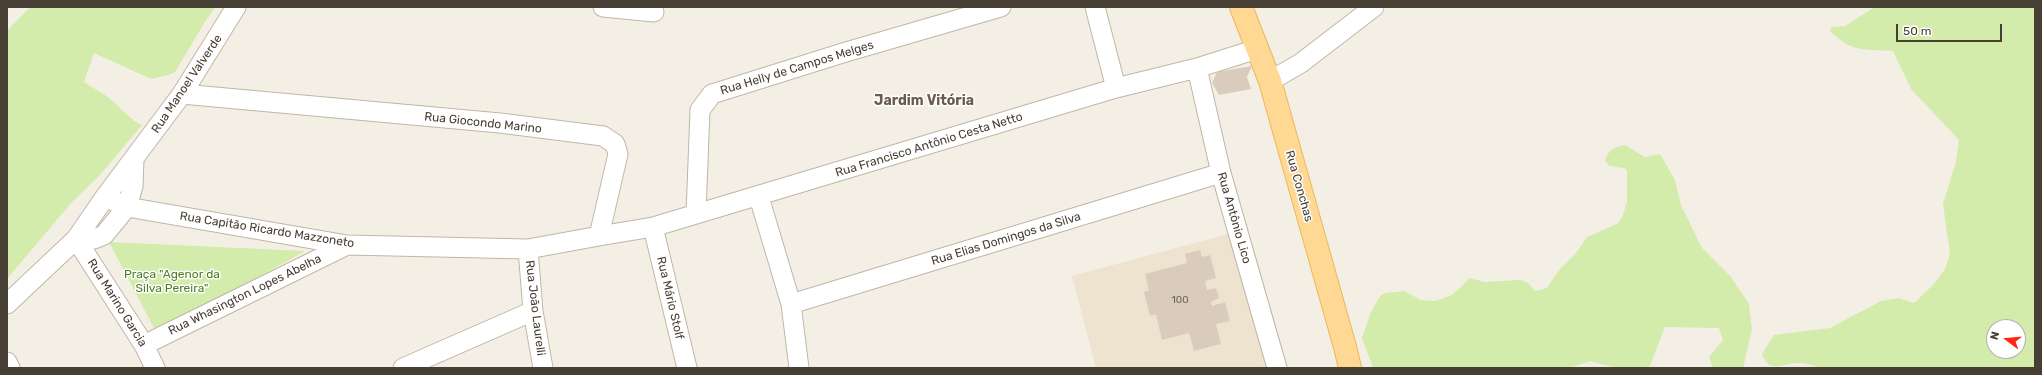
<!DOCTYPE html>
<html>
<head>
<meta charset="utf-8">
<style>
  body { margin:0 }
  #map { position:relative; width:2042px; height:375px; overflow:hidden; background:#f4efe5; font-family:Rubik,sans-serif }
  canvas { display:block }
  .frame { position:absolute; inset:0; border:8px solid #473e34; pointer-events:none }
  .north { position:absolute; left:1986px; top:319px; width:40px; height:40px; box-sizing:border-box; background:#fff; border:1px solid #b5b2ae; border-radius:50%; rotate:286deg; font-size:11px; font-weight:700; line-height:16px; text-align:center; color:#473e34 }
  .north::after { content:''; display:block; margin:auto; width:14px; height:18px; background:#ff2511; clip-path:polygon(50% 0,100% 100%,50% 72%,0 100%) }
  .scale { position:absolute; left:1896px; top:24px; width:106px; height:18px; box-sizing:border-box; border:2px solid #473e34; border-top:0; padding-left:5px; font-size:12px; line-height:14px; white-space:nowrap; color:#473e34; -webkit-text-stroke:3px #fff; paint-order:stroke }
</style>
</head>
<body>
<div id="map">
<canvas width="2042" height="375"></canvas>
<div class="frame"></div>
<div class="north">N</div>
<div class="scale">50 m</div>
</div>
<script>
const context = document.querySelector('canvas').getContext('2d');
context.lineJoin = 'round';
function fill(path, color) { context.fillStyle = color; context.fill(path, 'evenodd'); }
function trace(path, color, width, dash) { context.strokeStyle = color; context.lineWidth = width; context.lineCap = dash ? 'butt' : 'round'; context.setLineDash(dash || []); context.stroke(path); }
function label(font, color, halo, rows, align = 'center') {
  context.font = font + ' Rubik,sans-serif'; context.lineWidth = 3; context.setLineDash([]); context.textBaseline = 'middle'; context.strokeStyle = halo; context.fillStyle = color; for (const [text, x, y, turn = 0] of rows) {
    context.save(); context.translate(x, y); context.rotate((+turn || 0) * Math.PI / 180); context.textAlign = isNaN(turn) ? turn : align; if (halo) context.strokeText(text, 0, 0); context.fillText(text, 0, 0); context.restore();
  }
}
fill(new Path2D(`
  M1232 233 1266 368H1096L1072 276Z`), '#eee3ce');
fill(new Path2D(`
  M30 7H216L206 20 175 72 169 75 151 79 94 53 84 82 108 97 134 121 142 125 99 176 72 202 7 279V31Z
  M1875 7H2035V368H1822C1814 366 1806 363 1798 363 1782 363 1770 375 1762 354L1774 335 1830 328 1881 301 1899 298 1914 303 1933 285 1945 269 1950 254 1943 204 1956 162 1959 140 1911 89 1893 51C1865 49 1852 53 1830 31L1831 27 1845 26ZM1994 327H2018V351H1994Z
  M1625 145 1645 157 1660 154 1675 180 1681 205 1702 248 1731 277 1749 304 1752 329 1743 368H1713L1709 357 1723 340 1719 328 1665 327 1649 368H1616L1590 361 1570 368H1373L1362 338 1371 312 1380 296 1385 293 1404 291 1421 300 1435 301 1452 295 1470 278 1484 282 1520 280 1528 283 1535 291 1547 288 1559 270 1576 253 1587 237 1617 224 1622 218 1627 202V171L1624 168 1609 166 1605 160C1608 150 1615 147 1625 145Z
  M109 242 305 251 157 334Z`), '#d3ebab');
fill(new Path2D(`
  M1252 66 1247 77 1251 89 1219 95 1212 83 1217 72Z
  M1200 250 1202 257 1210 255 1216 278 1205 281 1207 290 1216 288 1219 298 1211 302 1212 306 1225 302 1230 321 1216 324 1221 344 1194 351 1189 333 1162 340 1156 314 1150 316 1144 292 1149 290 1145 274 1187 263 1185 254Z`), '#d9ccbd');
const minor = new Path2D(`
  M603 7 654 12
  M1095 7 1116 88
  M1197 68 1221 173 1277 368
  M1270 81 1301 63 1374 7
  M105 197 127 207 347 245 528 249 599 236 618 154 615 144 603 136 500 123 182 94
  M759 197 791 304 799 368
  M696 214 700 110 712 94 846 52 1001 7
  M653 227 687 368
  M599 236 653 227 1116 88 1197 68 1257 49
  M76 239 144 345 155 368
  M76 239H94L104 235 127 207 133 186 134 159
  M528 249 533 311 543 368
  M7 304 76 239 105 197 182 94 236 7
  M791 304 1221 173
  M144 345 347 245
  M7 362 10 368
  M403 368 533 311`);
const major = new Path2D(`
  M1241 7 1270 81 1345 347 1350 368`);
trace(minor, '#c0b6a7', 21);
trace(major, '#ecb75b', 24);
trace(minor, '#fff', 19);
trace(major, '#ffd993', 22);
label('10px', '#6c6256', null, [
  ["100",1180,300]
]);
label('12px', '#473e34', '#fff', [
  ["Rua Helly de Campos Melges",797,68,-17],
  ["Rua Manoel Valverde",187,84,-56],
  ["Rua Giocondo Marino",483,123,6],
  ["Rua Francisco Antônio Cesta Netto",929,145,-17],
  ["Rua Conchas",1299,186,74],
  ["Rua Antônio Lico",1234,218,74],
  ["Rua Capitão Ricardo Mazzoneto",267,230,9],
  ["Rua Elias Domingos da Silva",1006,239,-17],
  ["Rua Whasington Lopes Abelha",245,295,-26],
  ["Rua Mário Stolf",670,298,77],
  ["Rua Marino Garcia",117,303,58],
  ["Rua João Laurelli",535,308,83]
]);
label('12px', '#4c7d23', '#fff', [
  ["Praça \"Agenor da",172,275],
  ["Silva Pereira\"",172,289]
]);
label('bold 14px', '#6b5c4b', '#fff', [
  ["Jardim Vitória",924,101]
]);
</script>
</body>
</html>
